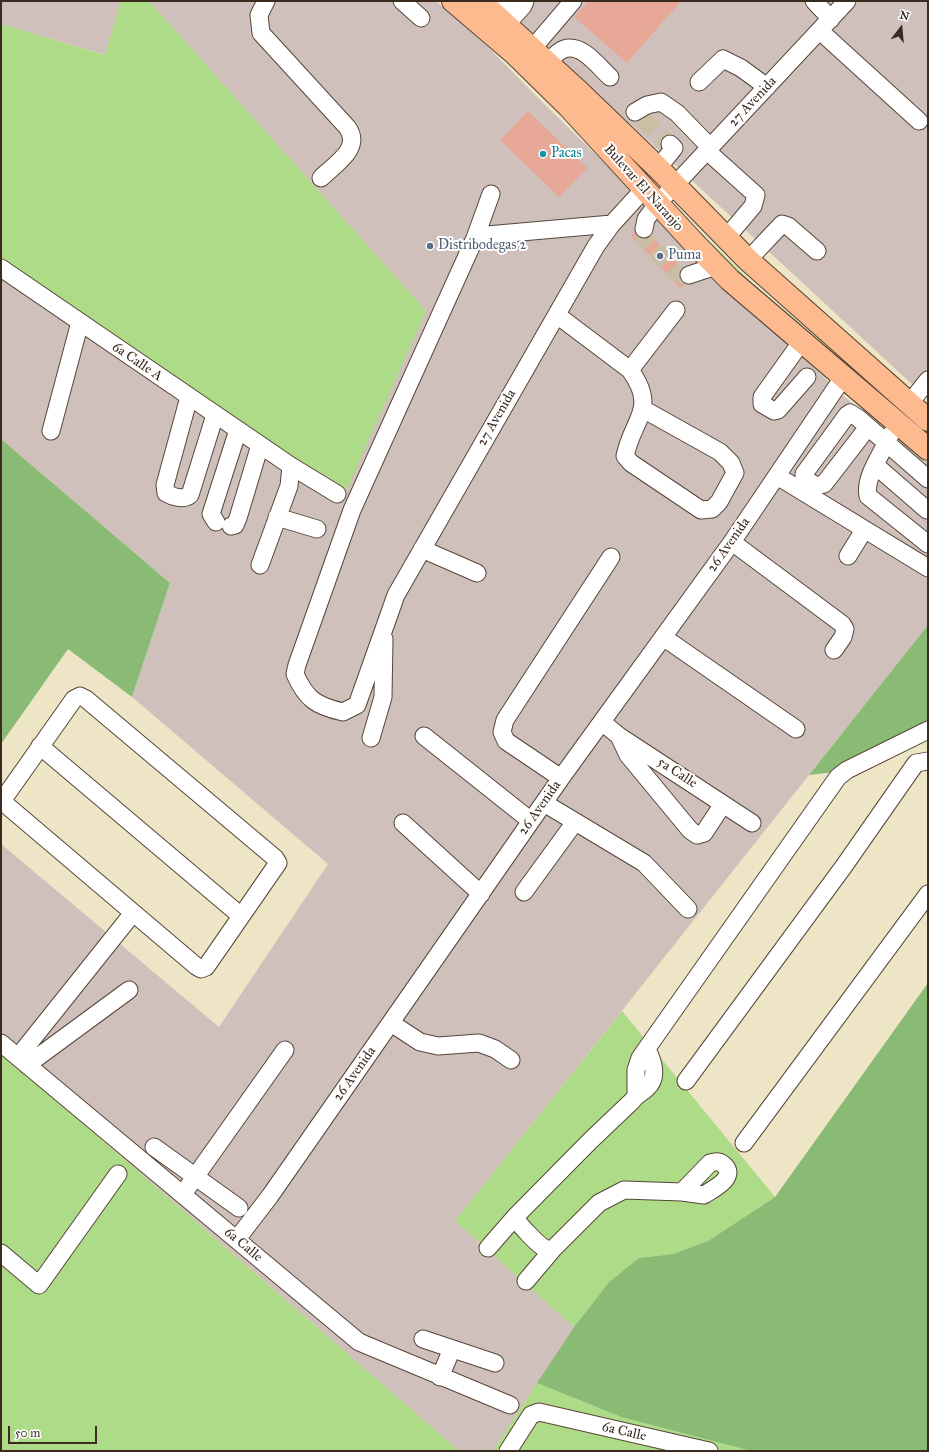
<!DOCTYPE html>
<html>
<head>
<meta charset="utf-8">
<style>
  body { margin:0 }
  #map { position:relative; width:929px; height:1452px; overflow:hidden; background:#eee4c6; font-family:"IM FELL Great Primer",serif }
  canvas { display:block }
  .frame { position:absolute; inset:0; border:2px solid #3b2a1e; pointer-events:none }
  .north { position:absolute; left:881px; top:8px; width:40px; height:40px; -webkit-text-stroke:3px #fff; paint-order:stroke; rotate:16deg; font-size:11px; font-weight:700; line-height:16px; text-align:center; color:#3b2a1e }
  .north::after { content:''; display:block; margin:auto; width:14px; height:18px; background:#3b2a1e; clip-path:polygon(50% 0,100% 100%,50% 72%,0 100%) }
  .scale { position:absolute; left:8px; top:1426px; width:89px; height:18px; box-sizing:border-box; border:2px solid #3b2a1e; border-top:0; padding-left:5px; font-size:12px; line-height:14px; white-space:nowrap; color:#3b2a1e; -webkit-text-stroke:3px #fff; paint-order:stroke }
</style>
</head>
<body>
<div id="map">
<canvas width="929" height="1452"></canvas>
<div class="frame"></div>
<div class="north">N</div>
<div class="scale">50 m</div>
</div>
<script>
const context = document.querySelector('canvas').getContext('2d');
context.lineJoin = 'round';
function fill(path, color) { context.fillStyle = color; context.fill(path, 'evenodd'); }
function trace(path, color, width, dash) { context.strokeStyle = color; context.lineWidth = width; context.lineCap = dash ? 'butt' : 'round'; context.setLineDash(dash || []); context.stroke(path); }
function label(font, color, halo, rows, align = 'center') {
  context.font = font + ' "IM FELL Great Primer",serif'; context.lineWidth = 4; context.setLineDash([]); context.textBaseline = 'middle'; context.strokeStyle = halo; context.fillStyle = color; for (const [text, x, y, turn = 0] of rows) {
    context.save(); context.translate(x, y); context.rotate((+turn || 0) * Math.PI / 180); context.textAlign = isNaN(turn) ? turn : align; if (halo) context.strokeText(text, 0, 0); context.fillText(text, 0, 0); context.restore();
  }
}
fill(new Path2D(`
  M1 1H121L106 55 1 24Z
  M149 1H436L487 46 539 99 841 394 928 463V625L455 1221 574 1327 493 1451H459L1 1052V844L219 1027 328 864 132 697 170 583 1 439V264L426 311Z
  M495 1H928V399L685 174Z`), '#d0c0bc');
fill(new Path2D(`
  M121 1H149L426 311 344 496 1 264V24L105 55Z
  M693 225 750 281 928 433V441L748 285 690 226Z
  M622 1011 775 1197 708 1241 673 1254 639 1258 609 1282 574 1327 455 1221Z
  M1 1052 459 1451H1Z
  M537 1383 621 1417 751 1451H493Z`), '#aedb87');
fill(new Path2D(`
  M1 439 170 583 132 697 68 649 1 744Z
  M928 625V726L843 771 809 775Z
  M928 983V1451H751L621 1417 537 1383 574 1327 609 1282 639 1258 673 1254 708 1241 775 1197Z`), '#8abb74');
fill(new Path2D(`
  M589 1H681L627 63 574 17Z
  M528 111 587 168 559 197 500 140Z
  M635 232 642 239 651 236 682 268 679 278 685 284 680 288 631 236Z`), '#e7a898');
trace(new Path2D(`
  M642 119 670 144
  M644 229 645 239 675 272 684 276 689 275`), '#cabfa4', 17, [17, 8]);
const minor = new Path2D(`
  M266 1 259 15 261 33 347 127C363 148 335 164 321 178
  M402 1 421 18
  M814 1 831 19
  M494 14 508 1
  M506 25 523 6 525 1
  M820 31 919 121
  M532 49 573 1
  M547 63C552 58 558 51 564 49 582 43 598 66 610 77
  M699 82 723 59 741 68 767 87
  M635 112 647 105 661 102 677 113 710 147
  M707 151 756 195 753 206 726 238
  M658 168 674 148 670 144
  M491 194 475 238 352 510 297 665 295 674C306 699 316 706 343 712L357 705 396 595 596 246 612 224 644 189
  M644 229 646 219 658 203 847 1
  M475 238 487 235 612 224
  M748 260 782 224 788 226 817 251
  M1 268 291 466 337 494
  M689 275 716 266
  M557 315 630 370C658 409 633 418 625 456L631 463 701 510 712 509 719 502 735 473 731 463 720 452 643 409
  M802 341 762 397V404L774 411 778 410 807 377
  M630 370 676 310
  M189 397 165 485 166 493C173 497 183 500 190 495L215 415
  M909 404 928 380
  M868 427 824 484 816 486 804 478V474L847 415 850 413 858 418 928 479
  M51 431 80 322
  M890 435C883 453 864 476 868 496L928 544
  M875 465 927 510
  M777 476 928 568
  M277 517 317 529
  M216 522 211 514 238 430
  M231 526 235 525 238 518 260 445
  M732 542 842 624 845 629 843 637 834 650
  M422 549 477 573
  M848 556 864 530
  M260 565 289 486 291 466
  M663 637 796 729
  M80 696 86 699 275 858 278 863 206 967 201 969 196 966 4 803V798L74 699Z
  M602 722 619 736 752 823
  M424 736 531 821
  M619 736 628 755 690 830 697 835 704 833 723 804
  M371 738 383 697 384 639
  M40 746 241 916
  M561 778 506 741 502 732 505 720 611 557
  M544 803 644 863 688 909
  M403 823 481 894
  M524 892 575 822
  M391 1023 420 1042 438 1046 479 1043 495 1049 511 1060
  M1 1043 359 1342 510 1405
  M647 1049C653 1061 659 1077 647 1088 642 1093 637 1094 632 1101L590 1141 515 1217C518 1224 539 1246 546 1249 548 1249 551 1249 553 1249L599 1203 624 1190 682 1192 704 1195C713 1189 736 1178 725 1166 720 1161 717 1161 710 1163L682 1192
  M18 1057 133 913
  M27 1065 129 990
  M686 1081 844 866 916 763 928 761
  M636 1095V1070L640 1058 838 777 847 770 928 730
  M744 1143 928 894
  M154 1147 239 1208
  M183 1194 285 1050
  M237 1239 270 1196 561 778 732 542 844 376
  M488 1248 515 1217
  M1 1253 39 1285 118 1174
  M526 1281 553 1249
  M423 1339 495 1363
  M440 1377 452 1349
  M508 1451 531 1415 539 1412 709 1451`);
const major = new Path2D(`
  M453 1 515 54 569 107 695 244 730 280 928 449
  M480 1 576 89 658 168 748 260 928 420`);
trace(minor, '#564637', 19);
trace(major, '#564637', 24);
trace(minor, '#fff', 17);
trace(major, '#fcba8e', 22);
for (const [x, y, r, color] of [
  [543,154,4,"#0f9aa8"],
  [430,246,4,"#5c6f8a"],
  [660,256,4,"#5c6f8a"]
]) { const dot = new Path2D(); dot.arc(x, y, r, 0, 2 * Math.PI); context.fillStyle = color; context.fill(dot); trace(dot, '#fff', 1.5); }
label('14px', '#3b2a1e', '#fff', [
  ["27 Avenida",753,102,-47],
  ["Bulevar El Naranjo",643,188,48],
  ["6a Calle A",137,362,34],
  ["27 Avenida",497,418,-60],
  ["26 Avenida",729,545,-55],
  ["5a Calle",677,773,33],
  ["26 Avenida",540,808,-55],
  ["26 Avenida",355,1074,-55],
  ["6a Calle",243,1245,40],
  ["6a Calle",624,1432,13]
]);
label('14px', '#0d838f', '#fff', [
  ["Pacas",551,154]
], 'left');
label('14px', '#4e5e75', '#fff', [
  ["Distribodegas 2",438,246],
  ["Puma",668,256]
], 'left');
</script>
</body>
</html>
